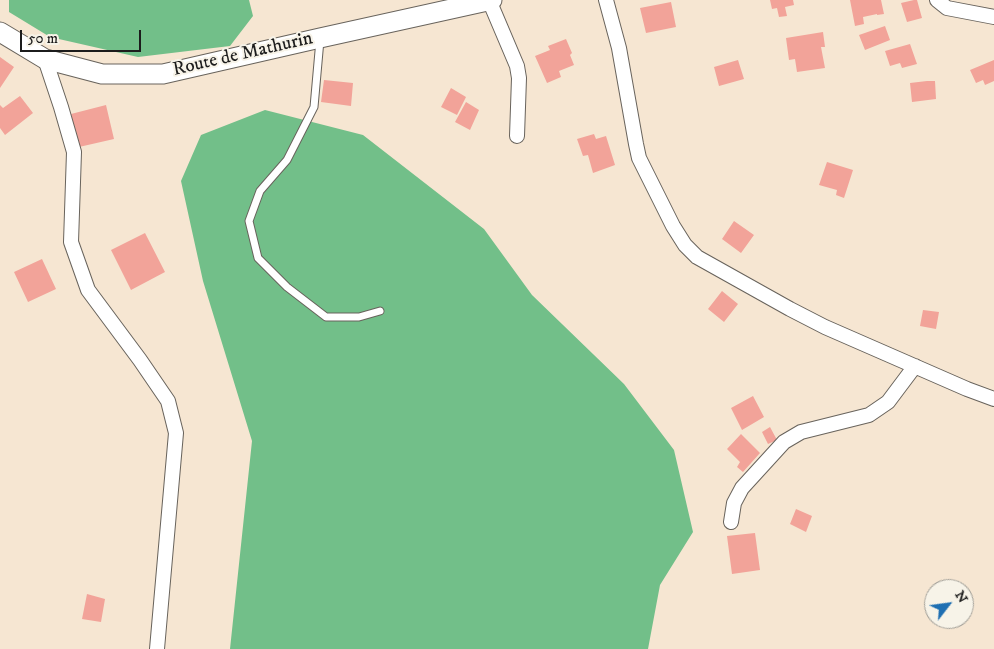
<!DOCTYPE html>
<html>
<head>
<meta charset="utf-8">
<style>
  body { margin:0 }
  #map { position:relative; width:994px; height:649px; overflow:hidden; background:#f6e6d2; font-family:"IM FELL DW Pica",serif }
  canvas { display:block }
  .north { position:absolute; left:924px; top:579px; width:50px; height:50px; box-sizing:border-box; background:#f7f3e8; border:1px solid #9f9d96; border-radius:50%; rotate:60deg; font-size:14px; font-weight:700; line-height:20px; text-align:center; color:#1c1c1c }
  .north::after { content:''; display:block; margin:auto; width:18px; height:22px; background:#1f6fb2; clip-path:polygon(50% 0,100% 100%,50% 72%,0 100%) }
  .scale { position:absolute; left:20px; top:30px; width:121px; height:22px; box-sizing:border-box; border:2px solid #1c1c1c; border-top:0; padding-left:6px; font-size:15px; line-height:18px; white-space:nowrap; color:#1c1c1c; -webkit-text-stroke:4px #f7f3e8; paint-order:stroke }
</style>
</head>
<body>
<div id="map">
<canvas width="994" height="649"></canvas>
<div class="north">N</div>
<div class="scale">50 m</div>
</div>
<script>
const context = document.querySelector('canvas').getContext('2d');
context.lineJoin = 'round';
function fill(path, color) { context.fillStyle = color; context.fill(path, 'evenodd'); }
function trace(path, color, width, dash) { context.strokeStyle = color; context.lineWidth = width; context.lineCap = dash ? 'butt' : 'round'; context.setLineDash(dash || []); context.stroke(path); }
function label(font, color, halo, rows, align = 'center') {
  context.font = font + ' "IM FELL DW Pica",serif'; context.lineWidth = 4; context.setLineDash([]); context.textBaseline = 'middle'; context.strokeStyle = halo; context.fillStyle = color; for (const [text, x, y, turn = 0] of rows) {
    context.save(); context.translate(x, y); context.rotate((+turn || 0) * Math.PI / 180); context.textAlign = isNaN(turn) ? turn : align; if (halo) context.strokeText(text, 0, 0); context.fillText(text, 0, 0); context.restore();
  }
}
fill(new Path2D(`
  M9 0H249L253 16 230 46 138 57 50 37 9 12Z
  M265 110 363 135 484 229 532 295 624 384 674 450 693 532 660 585 648 649H230L252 441 203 281 181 181 201 135Z`), '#72bf89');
fill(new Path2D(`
  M770 0H793L794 5 785 7 787 16 779 17 777 8 772 9Z
  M850 0H881L884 14 877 15V14L863 17 864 24 855 26Z
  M914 0H917L922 18 907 22 901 3Z
  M671 2 676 27 646 33 640 8Z
  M885 26 890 40 865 50 859 35Z
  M823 32 825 47H821L825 68 797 72 795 59 789 60 786 38Z
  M566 39 572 53 570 55 574 65 559 71 561 77 547 83 535 56 550 50 548 46Z
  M910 44 917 64 902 68 900 63 890 66 885 51Z
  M0 57 14 67 0 88Z
  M738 60 744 79 719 86 714 67Z
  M994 60V81L985 85 983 80 976 83 970 70Z
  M324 80 353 83 351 106 321 102Z
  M927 81H935L936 99 912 102 910 83Z
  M451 88 466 97 457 115 441 107Z
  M20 96 33 113 5 135 0 128V105L3 108Z
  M466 102 479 110 470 130 455 122Z
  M106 105 114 139 79 147 71 114Z
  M594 134 596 139 606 136 615 165 593 173 588 155 583 156 577 139Z
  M827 162 853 170 844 198 836 195 837 190 819 185Z
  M734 221 754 235 741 253 722 239Z
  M145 233 165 272 131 290 111 250Z
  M42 259 56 289 28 302 14 272Z
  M722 291 738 304 724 322 708 309Z
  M923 310 939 312 936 329 920 326Z
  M753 396 764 417 742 430 731 408Z
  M770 427 777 440 768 444 762 432Z
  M741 434 760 453 743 472 737 467 740 462 727 449Z
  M796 509 812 516 806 532 790 524Z
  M755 533 760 570 732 574 727 536Z
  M87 594 105 599 101 622 82 619Z`), '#f2a399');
const lane = new Path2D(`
  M320 40 314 107 287 160 260 191 249 221 258 258 287 287 326 317H359L380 311`);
const street = new Path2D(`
  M489 0 517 66 519 78 517 136
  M606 0 619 48 636 144 639 158 673 226 685 245 697 257 790 309 825 327 967 389 994 399
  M937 0 947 8 994 17
  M45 59 61 107 74 152 71 242 88 290 140 360 168 401 176 433 157 649
  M731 522 734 503 742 488 784 442 801 432 869 415 888 402 915 366`);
const secondary = new Path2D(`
  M0 32 45 59 102 74H163L320 38 492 0`);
trace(lane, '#68635c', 9);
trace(street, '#68635c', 16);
trace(secondary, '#68635c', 21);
trace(lane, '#fff', 7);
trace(street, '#fff', 14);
trace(secondary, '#fff', 19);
label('19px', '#1c1c1c', '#f7f3e8', [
  ["Route de Mathurin",243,55,-13]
]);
</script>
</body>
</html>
